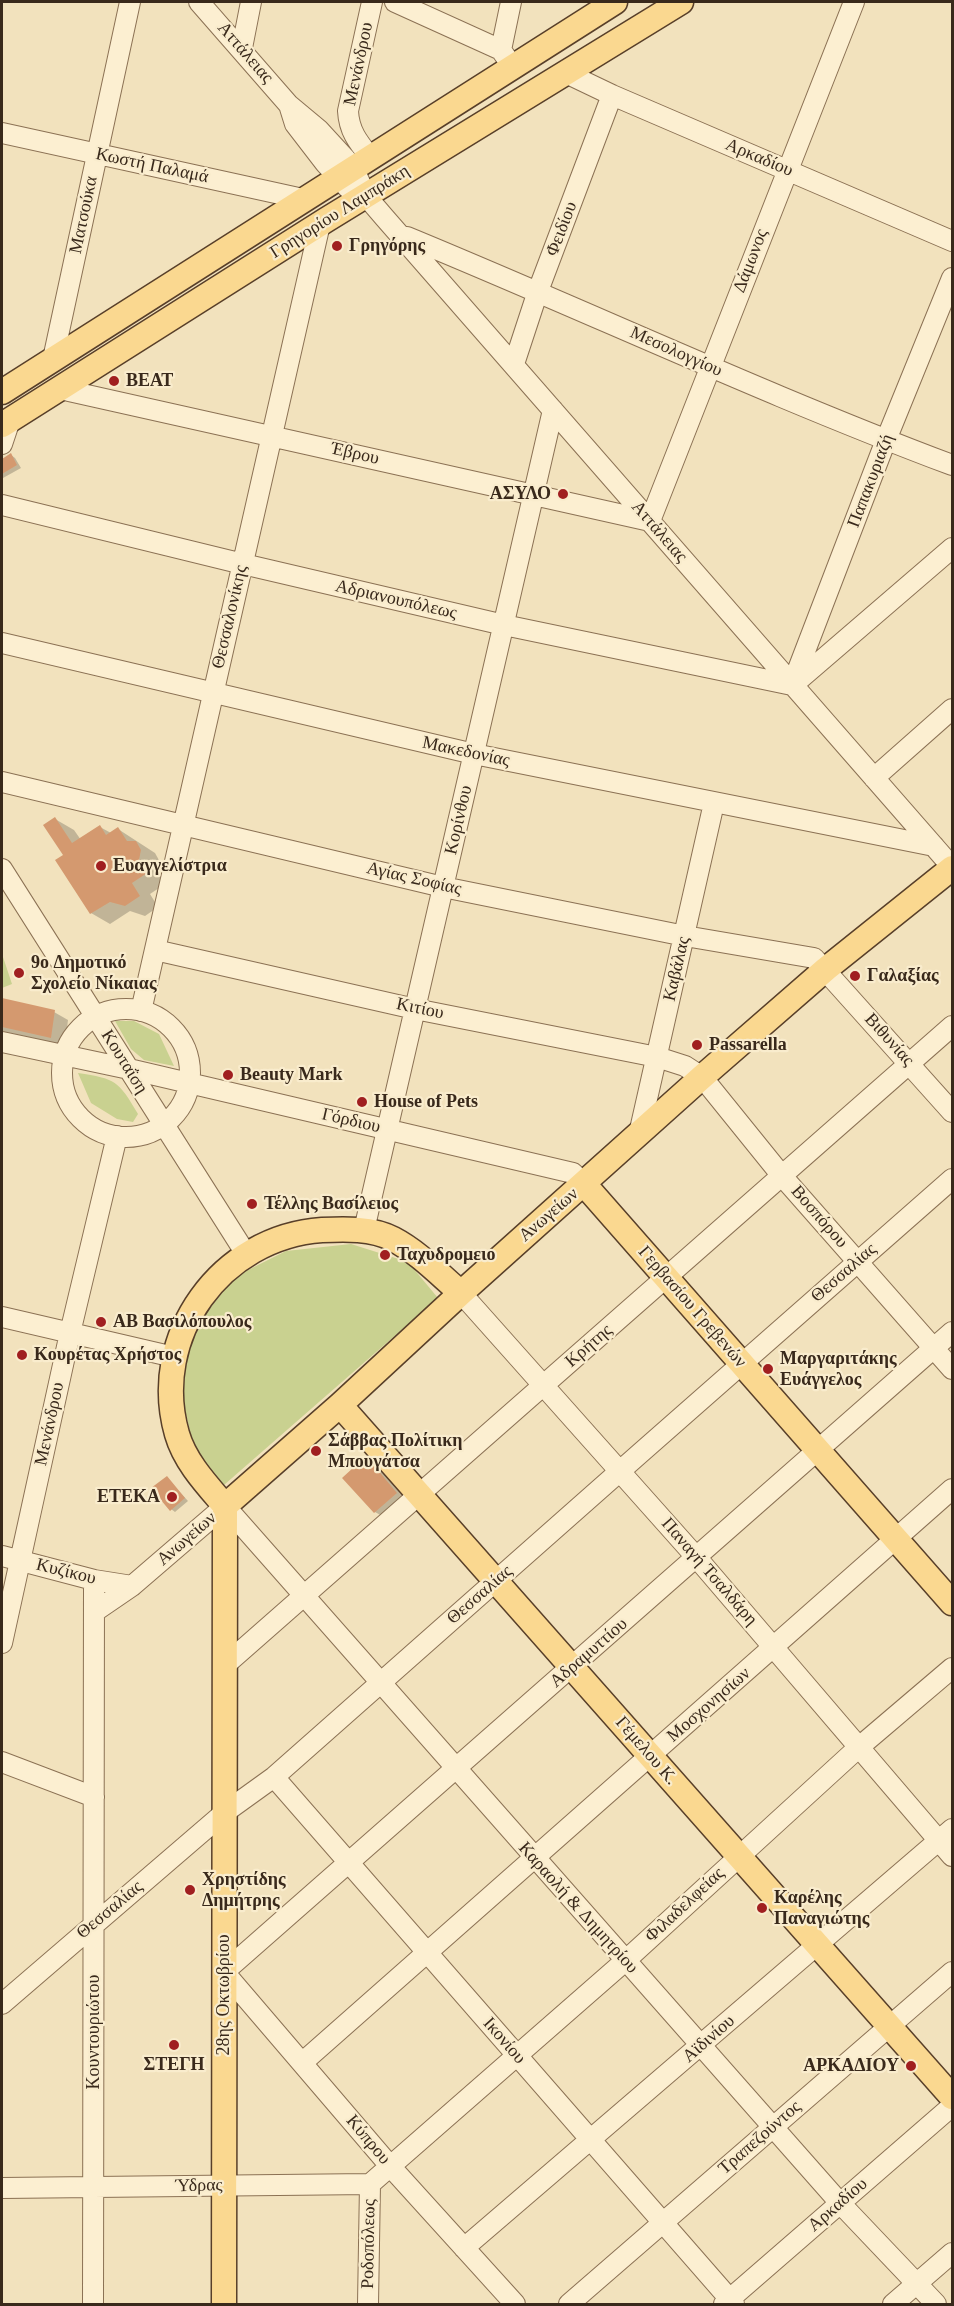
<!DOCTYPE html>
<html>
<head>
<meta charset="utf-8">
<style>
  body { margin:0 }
  #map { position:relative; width:954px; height:2306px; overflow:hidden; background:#f2e2bd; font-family:"Times New Roman",serif }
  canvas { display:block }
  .frame { position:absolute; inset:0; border:3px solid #39291b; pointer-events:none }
</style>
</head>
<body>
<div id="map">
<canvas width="954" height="2306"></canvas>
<div class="frame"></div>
</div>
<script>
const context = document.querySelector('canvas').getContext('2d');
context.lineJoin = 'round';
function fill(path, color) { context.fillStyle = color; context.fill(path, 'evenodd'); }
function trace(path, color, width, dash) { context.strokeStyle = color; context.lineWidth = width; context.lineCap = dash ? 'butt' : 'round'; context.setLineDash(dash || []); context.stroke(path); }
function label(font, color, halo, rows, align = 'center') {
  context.font = font + ' "Times New Roman",serif'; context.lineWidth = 4.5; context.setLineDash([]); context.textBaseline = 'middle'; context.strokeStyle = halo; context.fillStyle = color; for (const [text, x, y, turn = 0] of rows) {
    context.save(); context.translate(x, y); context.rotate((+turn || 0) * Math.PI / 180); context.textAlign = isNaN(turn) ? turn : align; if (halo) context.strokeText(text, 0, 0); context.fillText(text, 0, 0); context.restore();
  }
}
fill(new Path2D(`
  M2 954 12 984 2 988Z
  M115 1021H134L159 1034 174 1066 144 1060 131 1049Z
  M78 1073C116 1079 118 1080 138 1114L133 1122 117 1119 91 1103Z
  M351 1244 408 1262 438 1298 224 1485 194 1448 180 1389 194 1329 234 1277 286 1251Z`), '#c9d190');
fill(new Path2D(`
  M11 455 15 458 21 468 3 478 2 460Z
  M55 819 74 830 81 840 100 827 111 833 118 829 155 853 160 862 157 871 165 884 150 894 158 907 145 916 130 911 110 924 91 913 65 855Z
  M2 1000 54 1012 68 1020 65 1045 2 1031Z
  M366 1458 380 1466 410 1501 389 1520 375 1512 344 1478Z
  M167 1478 188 1501 175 1512 171 1509Z`), '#0003');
fill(new Path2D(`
  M11 453 17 465 2 474V459Z
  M55 817 72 843 100 825 106 835 118 827 127 841H136L141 850 139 860 147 873 132 883 140 896 125 906 110 902 90 914 55 860 63 855 43 825Z
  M2 998 55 1010 51 1038 2 1027Z
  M366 1456 397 1493 374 1513 342 1478Z
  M167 1476 185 1498 170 1511 151 1488Z`), '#d4996f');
const minor = new Path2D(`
  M199 2 289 105 319 130 353 167 366 196 384 217 952 867
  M395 2 501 50 512 66
  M242 48 251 2
  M501 50 511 2
  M566 73 612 95 952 241
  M290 108 295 124 325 163 347 187 356 194 366 196
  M2 133 303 199
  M370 157C358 142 349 131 348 111L372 2
  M407 237C589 312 768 396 952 465
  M53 359 130 2
  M514 364 538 291 612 95
  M60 389 650 521 854 2
  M2 444 10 420
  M2 505 243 564 504 625 792 685
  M2 643 474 754 934 846
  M794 684 952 548
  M792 685 886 440 952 278
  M874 778 952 709
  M2 782 443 887 685 936 814 958 952 1112
  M2 869 246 1254
  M155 950 415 1009 657 1057 685 1066 702 1077 782 1176 952 1369
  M62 1073a64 64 0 1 1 128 0a64 64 0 1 1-128 0Z
  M141 1011 320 224
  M2 1042 129 1069 573 1173 584 1184
  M639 1134 714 803
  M364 1230 553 410
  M461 1293 697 1558 952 1856
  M2 1317 174 1357
  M2 1556 94 1580 132 1586
  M94 1612 132 1586 225 1506 840 2203 936 2304
  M2 1643 70 1333 117 1136
  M224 1666 952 1026
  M2 1762 94 1797
  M274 1777 734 2304
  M2 2004 224 1813 274 1777C500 1578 725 1377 952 1179
  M303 2062 952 1489
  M2 2188 370 2184 625 1961 858 1748 952 1668
  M464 2248 952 1829
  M93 2304 94 1580
  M368 2304 370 2184
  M515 2304 390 2166 224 1972 952 1332
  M569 2304 952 1972
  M724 2304 952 2106
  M893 2304 952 2253`);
const major = new Path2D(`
  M2 392 615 2
  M2 425 326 220 681 2
  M584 1184 952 1603
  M340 1405 952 2097
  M225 1506 340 1405 461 1293 702 1077 826 969 952 868
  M225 1506C207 1485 185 1462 177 1434 149 1336 221 1237 322 1230 345 1229 372 1228 393 1239 418 1252 440 1275 461 1293
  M224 2304 225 1506`);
trace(minor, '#8b7154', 22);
trace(major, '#583f29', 27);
trace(minor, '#fcefd1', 20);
trace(major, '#fad890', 24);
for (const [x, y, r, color] of [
  [337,246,6,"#a01f20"],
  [114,381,6,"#a01f20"],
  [563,494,6,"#a01f20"],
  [101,866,6,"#a01f20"],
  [19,973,6,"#a01f20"],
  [855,976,6,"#a01f20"],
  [697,1045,6,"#a01f20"],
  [228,1075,6,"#a01f20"],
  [362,1102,6,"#a01f20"],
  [252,1204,6,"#a01f20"],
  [385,1255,6,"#a01f20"],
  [101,1322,6,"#a01f20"],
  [22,1355,6,"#a01f20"],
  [768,1369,6,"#a01f20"],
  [316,1451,6,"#a01f20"],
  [172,1497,6,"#a01f20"],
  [190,1890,6,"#a01f20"],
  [762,1908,6,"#a01f20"],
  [174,2045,6,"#a01f20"],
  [911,2066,6,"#a01f20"]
]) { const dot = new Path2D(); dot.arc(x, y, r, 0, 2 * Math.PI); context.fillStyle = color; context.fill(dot); trace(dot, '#f9eccd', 2); }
label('18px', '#39291b', '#f9eccd', [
  ["Αττάλειας",245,53,49],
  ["Μενάνδρου",359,64,-78],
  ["Αρκαδίου",759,158,23],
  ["Κωστή Παλαμά",152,166,12],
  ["Γρηγορίου Λαμπράκη",340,212,-32],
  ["Ματσούκα",84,215,-78],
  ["Φειδίου",562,229,-69],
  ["Δάμωνος",751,261,-69],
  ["Μεσολογγίου",676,352,24],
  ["Έβρου",355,454,13],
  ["Παπακυριαζή",871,481,-69],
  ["Αττάλειας",659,532,49],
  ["Αδριανουπόλεως",396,600,13],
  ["Θεσσαλονίκης",230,617,-77],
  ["Μακεδονίας",466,752,12],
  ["Κορίνθου",459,820,-77],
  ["Αγίας Σοφίας",414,879,13],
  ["Καβάλας",677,969,-77],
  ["Κιτίου",420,1009,12],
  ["Βιθυνίας",889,1040,48],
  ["Κουταΐση",124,1062,58],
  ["Γόρδιου",351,1121,13],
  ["Ανωγείων",549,1215,-41],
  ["Βοσπόρου",819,1217,49],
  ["Θεσσαλίας",844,1273,-41],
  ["Γερβασίου Γρεβενών",692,1307,49],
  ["Κρήτης",589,1346,-41],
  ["Μενάνδρου",50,1424,-78],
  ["Ανωγείων",187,1539,-41],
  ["Κυζίκου",66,1572,14],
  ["Παναγή Τσαλδάρη",709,1572,49],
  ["Θεσσαλίας",480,1595,-41],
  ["Αδραμυττίου",589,1653,-41],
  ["Μοσχονησίων",709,1705,-41],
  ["Γέμελου Κ.",646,1751,49],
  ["Φιλαδελφείας",685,1905,-43],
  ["Καραολή & Δημητρίου",578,1908,48],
  ["Θεσσαλίας",110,1910,-40],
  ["28ης Οκτωβρίου",224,1995,-90],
  ["Κουντουριώτου",94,2032,-90],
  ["Αϊδινίου",709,2039,-41],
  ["Ικονίου",504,2041,49],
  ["Τραπεζούντος",760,2138,-41],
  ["Κύπρου",368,2140,50],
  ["Ύδρας",199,2186,-1],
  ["Αρκαδίου",838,2205,-41],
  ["Ροδοπόλεως",369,2244,-89]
]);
label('bold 18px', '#39291b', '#f9eccd', [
  ["Γρηγόρης",349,246],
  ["ΒΕΑΤ",126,381],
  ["ΑΣΥΛΟ",551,494,"right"],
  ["Ευαγγελίστρια",113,866],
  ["9o Δημοτικό",31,963],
  ["Σχολείο Νίκαιας",31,984],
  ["Γαλαξίας",867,976],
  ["Passarella",709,1045],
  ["Beauty Mark",240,1075],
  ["House of Pets",374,1102],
  ["Τέλλης Βασίλειος",264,1204],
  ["Ταχυδρομειο",397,1255],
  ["ΑΒ Βασιλόπουλος",113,1322],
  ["Κουρέτας Χρήστος",34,1355],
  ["Μαργαριτάκης",780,1359],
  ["Ευάγγελος",780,1380],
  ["Σάββας Πολίτικη",328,1441],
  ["Μπουγάτσα",328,1462],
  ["ΕΤΕΚΑ",160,1497,"right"],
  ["Χρηστίδης",202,1880],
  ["Δημήτρης",202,1901],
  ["Καρέλης",774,1898],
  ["Παναγιώτης",774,1919],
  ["ΣΤΕΓΗ",174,2065,"center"],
  ["ΑΡΚΑΔΙΟΥ",899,2066,"right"]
], 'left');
</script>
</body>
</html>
